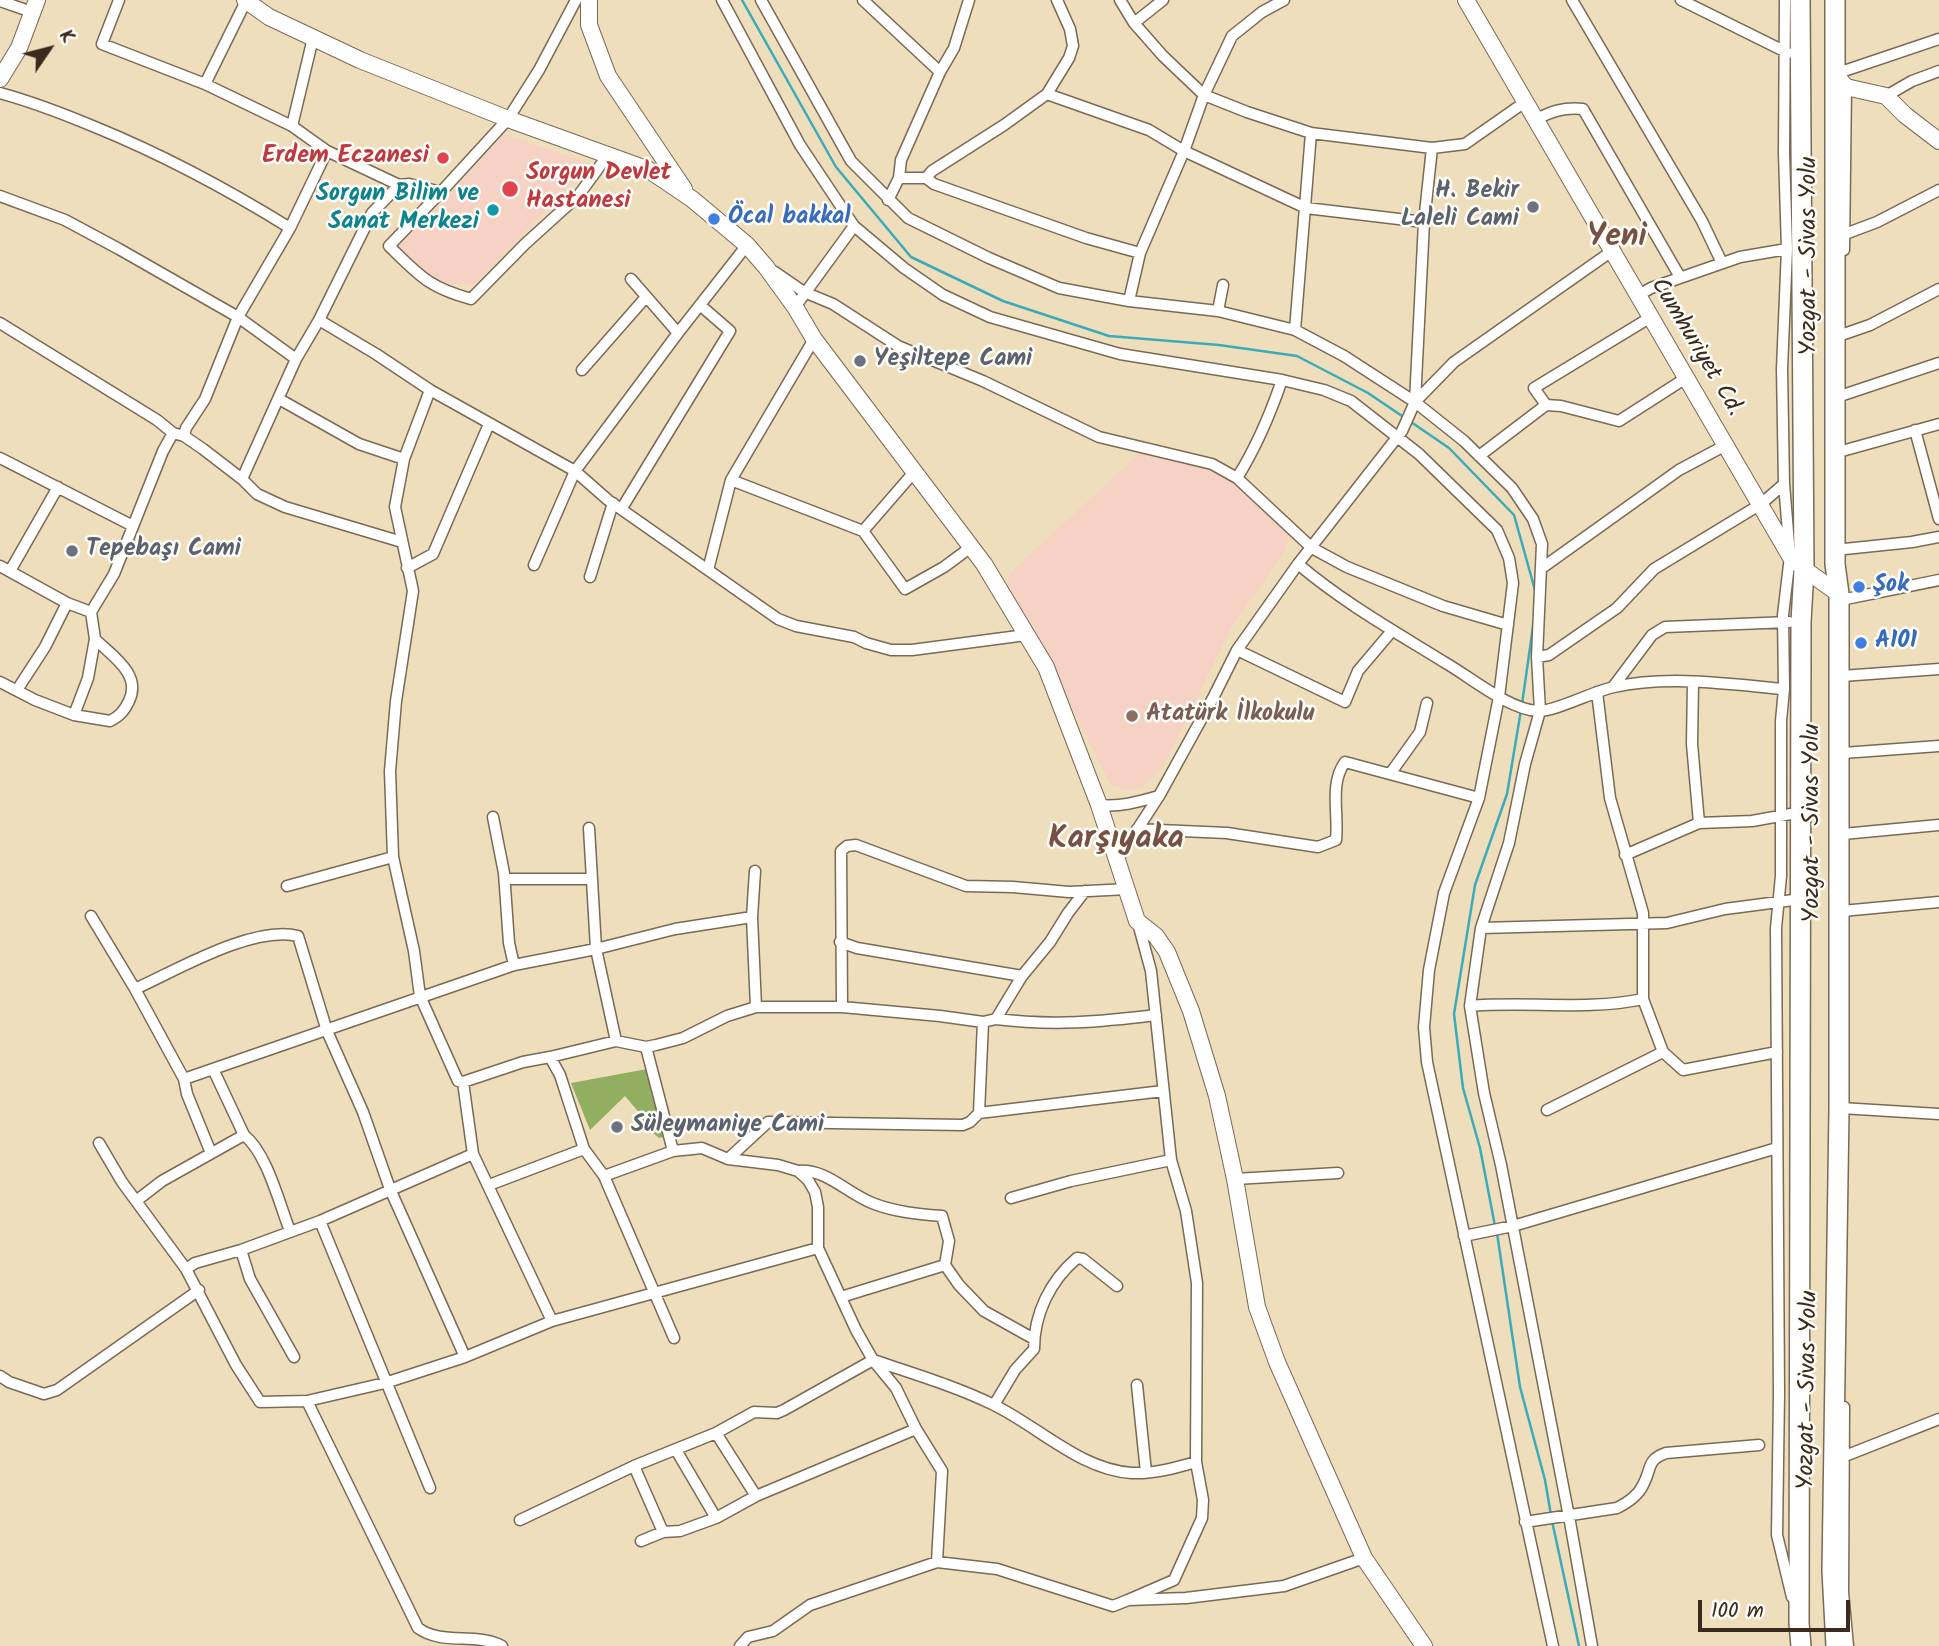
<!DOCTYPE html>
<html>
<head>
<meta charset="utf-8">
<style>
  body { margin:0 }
  #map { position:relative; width:1939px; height:1646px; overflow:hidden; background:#eedebc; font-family:Kalam,sans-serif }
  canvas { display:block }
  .north { position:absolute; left:14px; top:14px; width:70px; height:70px; -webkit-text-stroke:5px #fdfcf7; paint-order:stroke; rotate:55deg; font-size:19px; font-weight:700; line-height:28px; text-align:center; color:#3b2a1e }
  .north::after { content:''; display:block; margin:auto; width:24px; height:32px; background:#3b2a1e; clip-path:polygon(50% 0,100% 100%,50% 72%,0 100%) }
  .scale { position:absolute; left:1698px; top:1600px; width:152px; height:32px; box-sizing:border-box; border:4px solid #3b2a1e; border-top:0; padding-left:9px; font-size:21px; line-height:24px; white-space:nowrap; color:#3b2a1e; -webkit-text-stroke:5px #fdfcf7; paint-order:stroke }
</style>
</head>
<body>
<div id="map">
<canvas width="1939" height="1646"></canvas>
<div class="north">K</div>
<div class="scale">100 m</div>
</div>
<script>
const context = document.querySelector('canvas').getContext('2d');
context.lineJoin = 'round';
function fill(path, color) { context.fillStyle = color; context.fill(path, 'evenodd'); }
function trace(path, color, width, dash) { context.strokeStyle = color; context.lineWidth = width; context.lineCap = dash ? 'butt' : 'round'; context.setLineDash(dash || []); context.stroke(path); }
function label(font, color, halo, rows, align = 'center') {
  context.font = font + ' Kalam,sans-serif'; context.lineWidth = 5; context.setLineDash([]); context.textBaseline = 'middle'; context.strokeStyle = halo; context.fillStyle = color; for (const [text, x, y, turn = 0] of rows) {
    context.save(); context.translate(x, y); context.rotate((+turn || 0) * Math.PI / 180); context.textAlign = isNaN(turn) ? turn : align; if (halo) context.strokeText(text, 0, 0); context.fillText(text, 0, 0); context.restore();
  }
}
fill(new Path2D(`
  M504 134 590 164 474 285 432 281 396 247 419 219 432 215Z
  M1145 448 1203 464 1233 481 1290 528 1285 551 1232 626 1163 767 1143 787 1126 790 1111 785 1050 665 1007 586 1009 574Z`), '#f6d2c4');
fill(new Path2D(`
  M647 1069 664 1137 659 1138 643 1124 642 1116 625 1096 590 1130 571 1083Z`), '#92ae60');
trace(new Path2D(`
  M742 0 836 167 911 257 1003 301 1109 336 1219 345 1297 356 1368 393 1405 418
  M1411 422 1449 448 1514 515 1535 590
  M1522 704 1534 620
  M1495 1226 1480 1148 1463 1088 1454 1014 1475 885 1507 794 1521 710
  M1497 1233 1520 1387 1545 1480 1551 1515
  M1552 1521 1579 1646`), '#3baab9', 2.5);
const street = new Path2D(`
  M119 0 102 44 205 84 292 126 327 151 399 185
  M576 0 539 70 508 119 441 192 389 246C420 276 428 287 471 299L525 244 578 196 608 155
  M722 0 800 145 854 226 904 268 943 295 990 317 1120 354 1282 380 1324 390 1351 401 1419 454 1497 530 1509 558 1513 583 1499 697 1479 798 1444 893 1429 970 1424 1027 1427 1062 1553 1646
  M761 0 851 161 908 218 989 258 1059 288 1129 301 1218 311 1295 330 1344 356 1415 402 1464 441 1512 488 1533 519 1542 544 1537 657 1540 711 1525 764 1509 843 1481 928 1470 1006 1484 1093 1501 1165 1570 1522 1592 1646
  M863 0 940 72
  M1057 0 1070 29 1073 46 1069 58 1047 94 1004 125 932 171 926 178 934 184 1086 238 1140 253
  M1120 0 1134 23 1163 56 1204 95 1247 112 1311 133 1432 148 1465 144 1525 102
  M1572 0 1702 221 1722 263
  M1681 0 1788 53
  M1785 0 1784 153 1787 249 1782 369 1784 484 1790 556 1783 615 1784 689 1781 721V876L1776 928 1779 1393 1777 1535 1792 1597
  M0 1 32 12
  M1134 23 1163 0
  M1835 74 1939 39
  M205 84 246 1
  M0 93C33 102 64 114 95 127 164 155 227 189 290 228
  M1047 94 1149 130 1184 151 1306 208 1424 222
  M1886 96 1912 81 1939 71
  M1535 120C1552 111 1564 107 1583 109L1680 277
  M292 126 313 38
  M899 178H926
  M0 196 65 220 119 249 238 317 296 359
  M888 200 899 178 901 160 940 72 954 48 969 0
  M1845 234 1877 222 1939 190
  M1844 250 1846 87
  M775 272 804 292 833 304 898 346 983 381 1099 437 1212 464 1237 478 1312 548 1347 567 1443 606 1508 625
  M631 279 678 333
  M1637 296 1651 288 1740 257 1787 249
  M1129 301 1140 253 1184 151 1204 95 1232 36 1262 12 1284 0
  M795 307 854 226
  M1218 311 1223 285
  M1651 317 1534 388 1546 405 1561 406 1619 421 1686 378
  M319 320 376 354 430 390 575 471 608 500 778 619 796 626 854 637 866 643 891 650H912L1026 635
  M0 323 157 420 173 433 184 436 203 449 242 479 257 494 285 507 402 542
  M1295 330 1311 133
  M1844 334 1870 325 1939 289
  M582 370 646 297
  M430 390 404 459 395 507 413 591 396 701 390 771 393 857 414 951 420 996 458 1081 463 1082 523 1062 550 1057 560 1075 584 1149 604 1176 673 1151 702 1148 728 1159 778 1165 798 1171 808 1180 815 1192 818 1207V1248L856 1330 873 1360C914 1374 955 1386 994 1405 1039 1427 1081 1470 1132 1473 1154 1474 1175 1468 1196 1462
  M1843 395 1939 363
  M279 399 359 444 404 459
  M1415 402 1424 222 1432 148
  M1915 430 1939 519
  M184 436 186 428 205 399 238 317 290 228 327 151
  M1842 451 1939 424
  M1479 456 1546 405
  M0 458 133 526
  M1237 478C1257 446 1270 415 1282 380
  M242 479 296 359 319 320 372 213 399 185 409 184 441 192
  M731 480 863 531 905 589 944 567 971 547
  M622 508 730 331 700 305
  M863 531 915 471
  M1835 550 1912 542 1939 537
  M1298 564C1344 603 1394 631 1444 662 1469 676 1509 710 1538 711 1554 712 1594 691 1614 687 1668 675 1729 684 1784 689
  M534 565 575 471 678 333 747 245
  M0 566 67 603 91 612
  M407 568 433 554 489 424
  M1542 568 1679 470 1726 445
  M708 570 731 480 814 339
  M10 571 58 487
  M590 577 613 503
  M1839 595 1841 600 1939 580
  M1237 650 1345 702 1358 671 1391 632
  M1537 657 1549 655 1617 608 1654 569 1761 504 1784 484
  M1842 676 1939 669
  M0 682 35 700 74 715 110 721C120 716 124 711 129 701 142 674 112 656 95 639
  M1693 683 1692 744 1699 823
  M1613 687 1652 635 1665 627 1789 622
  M17 690 45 647 67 603
  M1597 692 1610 798 1643 913V999L1663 1052 1683 1070 1777 1052
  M74 715 88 678 95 639 91 612 114 574 163 451 173 433
  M1843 753 1939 746
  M1390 774 1420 732 1427 703
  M1099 805C1121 807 1138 802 1159 796
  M493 817 504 873 509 943 514 965
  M589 828 596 949 616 1041
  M1137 829 1227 833 1318 847 1336 840C1339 814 1329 784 1345 762L1479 798
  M1843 834 1939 825
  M1625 855 1699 823 1752 821 1802 812
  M1118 859 1159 796 1213 698 1237 650 1298 564 1402 431 1415 402 1454 362 1612 251
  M505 879H592
  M287 886 393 857
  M1842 911 1939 902
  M91 916 135 989 184 1079 187 1094 211 1153
  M752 917 755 871
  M1481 928 1667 923 1725 909 1801 899
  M840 942 857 948 1022 976
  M135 989C177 970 253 925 298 936L327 1031 363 1112 390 1189 465 1357
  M1470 1006C1527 1001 1586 1011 1643 999
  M842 1007 841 851 847 846 856 845 966 886 1013 887 1069 892 1128 889
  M996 1019C1053 1026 1099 1022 1156 1015
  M646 1047 673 1151
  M550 1057 616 1041 646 1047 656 1045 683 1038 727 1016 756 1007H842L940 1016 983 1022 996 1019 1022 976 1050 942 1068 913 1085 891
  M213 1069 244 1135C267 1153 279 1203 290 1231
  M184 1079 514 965 596 949 675 929 752 917 756 1007
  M463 1082 473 1154 552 1321
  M1841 1108 1939 1114
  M1547 1110 1663 1052
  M979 1113 1163 1091
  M99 1143 122 1182 186 1269 236 1365 260 1402 307 1401 385 1383 465 1357 552 1321 818 1248
  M728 1159 768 1122 963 1125 970 1122 979 1113 983 1022
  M798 1171C825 1168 847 1193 872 1203 895 1212 917 1214 942 1216L949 1241 945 1265 959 1285 984 1311 1034 1339
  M604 1176 674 1338
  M1235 1179 1338 1173
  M489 1185 584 1149
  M1011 1198 1071 1181 1171 1160
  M136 1201 162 1181 244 1135
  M320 1221 430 1488
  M1464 1236 1513 1226 1777 1148
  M241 1250 250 1279 294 1357
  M186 1269 195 1263 241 1250 320 1221 473 1154
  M841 1297 945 1265
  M0 1376 9 1382 44 1394 57 1390 199 1290
  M1137 1385 1146 1472
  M307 1401 418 1628C443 1646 475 1632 502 1646
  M994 1405 1015 1370 1034 1349C1034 1314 1050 1281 1077 1258L1083 1259 1117 1286
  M1844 1407 1843 1592 1848 1646
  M716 1433 756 1496
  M676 1450 716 1518
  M1845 1456 1939 1419
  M634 1466 663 1532
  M520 1520 634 1466 716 1433 754 1412 777 1413 784 1410 873 1360 896 1388 916 1429 942 1471 937 1562
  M1525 1522 1617 1508C1627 1503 1638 1496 1643 1485 1652 1469 1646 1460 1666 1453L1759 1445
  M641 1541 663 1532 680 1531 716 1518 756 1496 916 1429
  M1128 1600 1174 1580 1202 1518 1203 1500 1196 1462 1197 1283 1186 1211 1171 1160 1151 971 1138 923
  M740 1646 748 1637 773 1631 810 1605 937 1562 997 1569 1113 1606 1128 1600 1186 1598 1284 1586 1364 1558`);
const secondary = new Path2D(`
  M245 0 269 17 360 60 508 119 649 170 692 199 747 245 766 267 795 307 814 339 984 564 1046 667 1099 805 1137 921 1156 936 1167 952 1191 1011 1217 1096 1235 1179 1257 1307 1277 1362 1364 1558 1424 1646
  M589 0V25L608 76 684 189
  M1466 0 1790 556 1804 569 1839 594
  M1835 74 1846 87 1886 96 1905 115 1939 141
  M0 79 19 48 37 0`);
const highway = new Path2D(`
  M1800 0 1804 569 1801 622 1799 1623 1801 1646
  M1835 0V564L1839 594V1110L1832 1571 1836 1646`);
trace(street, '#7a6955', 13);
trace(secondary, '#7a6955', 18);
trace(highway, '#7a6955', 22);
trace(street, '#fff', 10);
trace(secondary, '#fff', 16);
trace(highway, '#fff', 19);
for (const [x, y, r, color] of [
  [443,158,7,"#e0444e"],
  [510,189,9,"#e0444e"],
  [1533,207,7,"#6b7280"],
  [493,210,7,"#0f9aa8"],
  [714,219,7,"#3f7fe0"],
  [860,361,7,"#6b7280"],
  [72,551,7,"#6b7280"],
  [1859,587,7,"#3f7fe0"],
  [1861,643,7,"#3f7fe0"],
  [1132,716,7,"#8d6e63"],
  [617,1127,7,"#6b7280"]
]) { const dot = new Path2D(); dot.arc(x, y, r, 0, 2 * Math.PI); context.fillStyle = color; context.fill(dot); trace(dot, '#fdfcf7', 2.5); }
label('bold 24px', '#be3a42', '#fdfcf7', [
  ["Erdem Eczanesi",429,158],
  ["Sorgun Devlet",526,175,"left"],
  ["Hastanesi",526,203,"left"]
], 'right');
label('bold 24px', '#5b616d', '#fdfcf7', [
  ["H. Bekir",1519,193,"right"],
  ["Laleli Cami",1519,221,"right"],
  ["Yeşiltepe Cami",874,361],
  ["Tepebaşı Cami",86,551],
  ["Süleymaniye Cami",631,1127]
], 'left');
label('bold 24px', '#0d838f', '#fdfcf7', [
  ["Sorgun Bilim ve",479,196],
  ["Sanat Merkezi",479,224]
], 'right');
label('bold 24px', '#366cbe', '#fdfcf7', [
  ["Öcal bakkal",728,219],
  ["Şok",1873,587],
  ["A101",1875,643]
], 'left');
label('24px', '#3b2a1e', '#fdfcf7', [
  ["Yozgat - Sivas Yolu",1811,256,-90],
  ["Cumhuriyet Cd.",1695,348,59],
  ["Yozgat - Sivas Yolu",1814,823,-90],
  ["Yozgat - Sivas Yolu",1810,1390,-89]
]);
label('bold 24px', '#785e54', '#fdfcf7', [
  ["Atatürk İlkokulu",1146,716]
], 'left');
label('bold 32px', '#765244', '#fdfcf7', [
  ["Yeni",1617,240],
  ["Karşıyaka",1116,842]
]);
</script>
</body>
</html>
